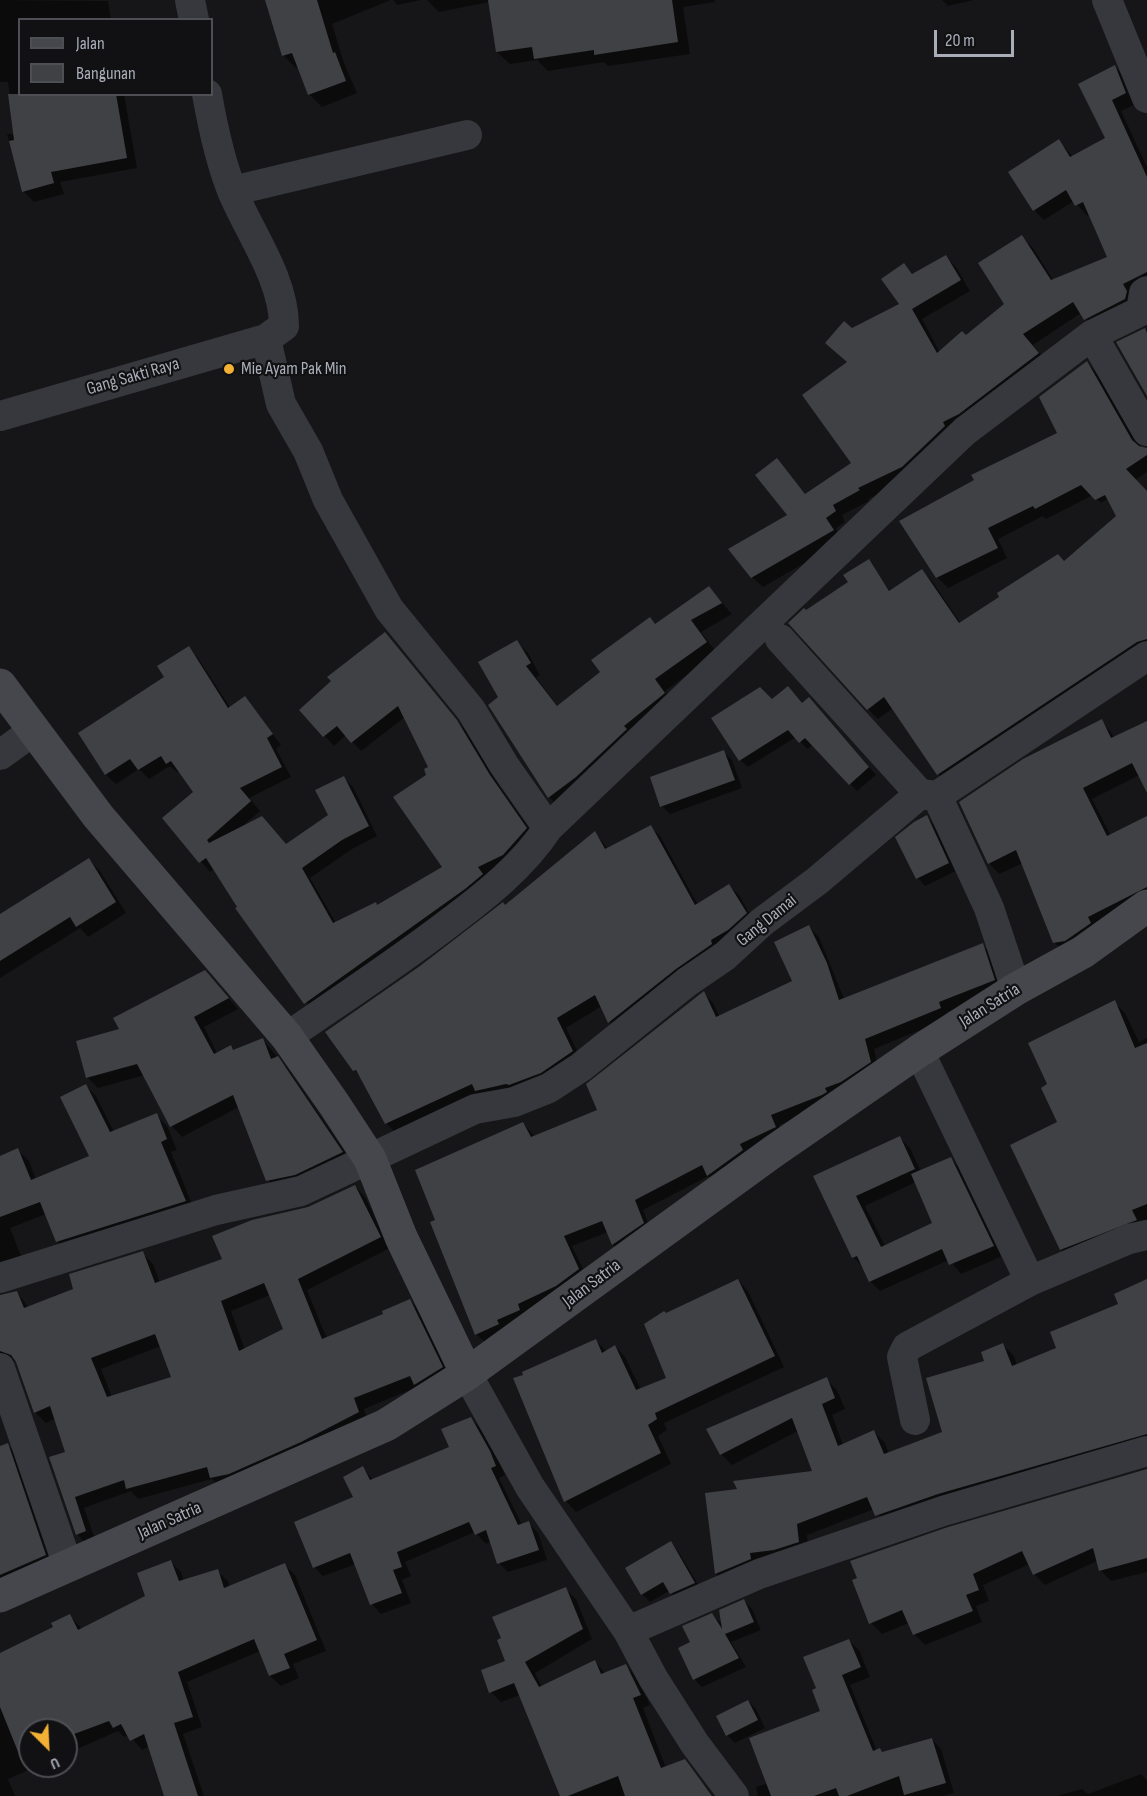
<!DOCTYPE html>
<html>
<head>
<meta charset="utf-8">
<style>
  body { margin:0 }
  #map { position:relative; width:1147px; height:1796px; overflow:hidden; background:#161618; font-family:"Sofia Sans Condensed",sans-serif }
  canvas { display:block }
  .legend { position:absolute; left:18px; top:18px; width:195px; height:78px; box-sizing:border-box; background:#111113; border:2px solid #4d4f55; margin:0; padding:8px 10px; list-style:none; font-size:18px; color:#a8adb8 }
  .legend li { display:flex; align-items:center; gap:12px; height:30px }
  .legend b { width:30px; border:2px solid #4d4f55 }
  .north { position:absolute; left:18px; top:1718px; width:60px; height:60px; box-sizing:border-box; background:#111113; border:2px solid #4d4f55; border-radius:50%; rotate:156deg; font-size:16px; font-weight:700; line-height:24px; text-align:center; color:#a8adb8 }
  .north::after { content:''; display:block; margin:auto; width:21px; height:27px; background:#f2b134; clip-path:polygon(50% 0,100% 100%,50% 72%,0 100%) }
  .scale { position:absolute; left:934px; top:30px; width:80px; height:27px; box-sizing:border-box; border:3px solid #a8adb8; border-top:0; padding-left:8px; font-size:18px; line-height:21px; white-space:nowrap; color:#a8adb8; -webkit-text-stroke:4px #111113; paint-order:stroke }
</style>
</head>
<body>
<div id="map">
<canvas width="1147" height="1796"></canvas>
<ul class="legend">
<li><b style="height:8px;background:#45474d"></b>Jalan</li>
<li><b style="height:16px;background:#404145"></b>Bangunan</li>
</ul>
<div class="north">U</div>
<div class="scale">20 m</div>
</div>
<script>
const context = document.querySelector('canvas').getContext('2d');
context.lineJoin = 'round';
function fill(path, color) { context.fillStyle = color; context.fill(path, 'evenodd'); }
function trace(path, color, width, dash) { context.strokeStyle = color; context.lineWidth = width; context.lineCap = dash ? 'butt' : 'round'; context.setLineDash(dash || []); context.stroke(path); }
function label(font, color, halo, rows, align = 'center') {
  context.font = font + ' "Sofia Sans Condensed",sans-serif'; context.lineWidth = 4.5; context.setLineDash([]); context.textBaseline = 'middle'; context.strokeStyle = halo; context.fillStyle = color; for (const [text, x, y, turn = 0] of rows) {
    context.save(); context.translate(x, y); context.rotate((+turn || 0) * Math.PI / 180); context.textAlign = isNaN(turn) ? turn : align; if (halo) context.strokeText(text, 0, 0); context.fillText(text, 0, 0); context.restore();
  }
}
fill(new Path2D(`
  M0 0 108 1 111 20H20V94H124L137 168 60 182 64 194 34 202 24 192 7 134H15L8 82H0Z
  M267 0H391L332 24 344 63 357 93 322 107 309 94 299 67 296 68 284 56Z
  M393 0H421L397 5Z
  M427 0H715V2L683 7 690 54 608 66 604 62 548 71 537 60 510 64 497 52 489 2 439 12Z
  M942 0H974L948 6Z
  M1115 67 1125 77 1136 104 1121 111 1147 167V289L1095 329 1081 313 1033 345 1049 364 912 477 868 499 869 501 842 515 845 522 836 528 843 541 763 587 752 577 789 516 777 460 806 495 853 463 849 363 827 343 902 305 904 265 914 275 945 256 956 267 970 291 922 319 940 353 966 337 1006 304 1022 237 1033 248 1053 280 1109 257 1090 214 1087 216 1074 201 1044 220 1034 210 1059 141 1073 157 1107 139Z
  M1087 363 1097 373 1139 445 1147 450V472L1101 503 1093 495 1046 519 1043 516 998 539 1007 558 948 588 937 577 1059 434Z
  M1147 501V652L949 785 938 774 893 708 878 719 868 709 806 612 850 582 868 561 891 592 922 571 932 581 961 624 1065 562Z
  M709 588 732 614 701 632 717 653 665 691 675 704 560 808 549 797 500 698 517 642 528 653 540 675 536 677 558 707 602 672 650 619 656 625Z
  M385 634 466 731 499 786 536 838 315 1013 237 908 215 868 210 872 164 818 195 792 180 771 177 772 170 766 149 779 139 769 116 784 106 775 80 734 166 678 189 648 198 658 231 709 245 698 281 745 276 749 291 777 249 798 260 811 243 826 286 845 330 815 344 778 353 787 377 836 352 849 310 878 336 923 378 906 444 867 428 775 430 768 405 717 361 751 346 735 334 746 301 710Z
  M772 701 816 706 876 775 857 791 813 745 807 749 796 737 748 767 740 760Z
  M1102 721 1115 738 1147 722V790L1140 775 1092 799 1111 836 1147 818V903L1065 953 1054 942 1023 863 999 874 989 863Z
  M724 752 732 760 742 788 670 814 662 806Z
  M927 817 934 825 956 871 925 886 918 878 897 838Z
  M651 827 660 836 698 905 729 886 739 895 755 923 619 1031 610 1022 602 1006 566 1028 582 1061 396 1133 386 1123 362 1078 354 1070 505 907 595 833 608 849Z
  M89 860 100 871 126 913 88 937 80 928 0 978V916Z
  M809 927 819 937 844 999 982 945 992 955 1004 990 947 1012 949 1018 874 1049 879 1072 832 1104 779 1125 785 1137 718 1185 709 1176 643 1210 652 1233 623 1254 613 1245 608 1232 572 1246 588 1279 486 1343 476 1334 437 1221 523 1123 535 1137 599 1110 704 993 713 1003 720 1017 794 981Z
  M215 982 238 1009 204 1027 217 1053 231 1047 235 1051 263 1040 288 1069 351 1161 278 1191 268 1180 239 1107 182 1137 172 1126 145 1075 98 1088 87 1077 121 1030Z
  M1114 1002 1125 1013 1139 1042 1147 1038V1219L1072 1260 1061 1249 1059 1123 1049 1085Z
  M86 1086 96 1096 114 1132 156 1115 167 1126 177 1150 171 1152 195 1212 68 1252 57 1241 46 1214 10 1228 25 1266 0 1276V1157L18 1150 29 1161 36 1180 91 1157Z
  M900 1138 910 1148 921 1172 951 1159 961 1169 1003 1256 961 1274 949 1260 880 1291 870 1281 864 1268 854 1258 815 1177ZM916 1182 933 1224 885 1246 865 1206Z
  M355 1186 365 1197 390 1248 307 1290 327 1339 385 1314 410 1301 420 1311 452 1378 417 1387 364 1409 368 1423 222 1488 212 1479 138 1499 131 1491 84 1508 96 1542 87 1545 77 1534 67 1453 56 1418 46 1423 35 1412 16 1361 5 1362 0 1365V1295L17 1292 29 1308 74 1290 142 1253 153 1264 160 1283 224 1260 309 1208ZM270 1295 285 1330 245 1350 231 1311ZM161 1346 173 1378 112 1397 101 1369Z
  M738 1280 748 1291 784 1367 664 1423 667 1430 658 1436 671 1464 576 1512 566 1501 515 1379 595 1340 607 1352 615 1346 625 1357 641 1390 668 1378 666 1315Z
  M1147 1281V1447L888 1526 874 1509 807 1535 809 1553 727 1584 716 1574 707 1495 740 1491 814 1473 798 1431 732 1465 721 1454 826 1379 837 1390 845 1409 832 1415 843 1445 874 1432 885 1443 889 1454 944 1432 986 1362 1003 1345 1014 1356 1017 1366 1058 1349 1120 1305Z
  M471 1419 481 1429 500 1463 505 1475 499 1478 522 1525 529 1523 538 1533 547 1560 508 1572 499 1563 492 1541 486 1544 475 1532 405 1562 411 1576 402 1580 411 1603 381 1614 372 1604 356 1564 323 1576 314 1567 356 1498 363 1468 373 1480 450 1448Z
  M7 1445 18 1455 56 1566 0 1590V1447Z
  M1147 1471V1572L1111 1581 1100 1570 1097 1561 1045 1585 1034 1574 1030 1564 983 1585 989 1601 976 1606 982 1622 925 1645 914 1634 909 1623 882 1634 871 1623Z
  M670 1543 678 1551 702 1591 679 1601 669 1591 650 1602 642 1594Z
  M171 1562 181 1572 184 1581 217 1571 228 1581 230 1588 285 1565 295 1575 326 1651 293 1664 299 1678 281 1686 270 1676 260 1651 187 1682 202 1727 183 1734 204 1796H166L150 1746 142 1750 129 1735 124 1737 118 1731 66 1754V1730H30V1766H38L8 1779 15 1796H0V1655L54 1627 70 1616 82 1629 147 1597Z
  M565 1589 576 1599 592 1639 535 1673 542 1687 595 1662 605 1673 626 1666 636 1676 650 1705 643 1708 666 1768 685 1761 713 1796H562L520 1695 501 1702 491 1692 507 1662Z
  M744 1601 752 1609 761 1630 731 1642 746 1667 702 1687 694 1679 692 1643 712 1615 723 1625Z
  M849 1641 859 1650 870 1677 850 1685 877 1751 883 1753 932 1739 941 1749 954 1793 943 1796H758L756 1787 768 1783 822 1712 818 1689Z
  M748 1701 756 1709 765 1728 735 1743 727 1735Z
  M1141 1774 1147 1781V1796H1057L1082 1789 1088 1794Z`), '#0007');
fill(new Path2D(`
  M265 0H317L333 53 335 52 346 81 308 95 292 53 282 56Z
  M488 0H672L678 42 594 55V50L534 59 532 47 496 52Z
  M1115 65 1126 93 1112 100 1147 177V272L1123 284 1127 291 1125 299 1084 320 1073 302 1023 334 1039 353 959 414 943 422 945 426 902 467 858 488 860 490 833 505 836 511 826 518 834 530 751 578 728 549 787 515 755 475 777 458 805 494 851 463 802 395 847 362 825 343 844 321 852 328 899 304 881 279 904 263 912 274 946 255 961 280 912 309 937 353 962 331 966 335 1004 304 978 263 1022 235 1051 280 1107 257 1083 202 1075 206 1066 190 1033 211 1008 172 1059 139 1070 157 1105 138 1078 84Z
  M8 94H116L127 158 51 172 54 183 22 192 9 141 14 140Z
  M1145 328 1147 333V396L1116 342Z
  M1087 361 1132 440 1139 446 1147 448V455L1126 469 1147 491V639L1137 642 937 775 884 697 867 710 788 623 804 608 806 610 848 582 843 575 869 559 889 591 922 569 959 623 999 597 997 593 1058 554 1064 561 1116 516 1105 495 1095 500 1081 485 1035 509 1033 506 988 528 998 548 936 578 899 521 974 480 971 475 1057 433 1039 397Z
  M709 586 722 603 691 620 707 642 655 679 665 693 624 726 627 729 576 777 548 798 488 705 498 697 478 662 517 640 531 663 526 666 557 706 600 672 591 660 650 617 655 624Z
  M385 632 457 720 490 775 527 828 503 855 478 867 483 874 465 889 304 1004 235 908 237 907 206 858 199 863 162 818 193 792 171 761 166 764 161 756 138 770 130 759 105 775 78 733 164 677 157 666 189 646 228 708 245 696 273 734 267 738 282 767 240 788 251 801 207 840 209 843 262 816 286 844 328 815 315 790 344 776 369 826 342 840 302 868 333 923 376 902 377 905 442 867 393 797 426 775 424 769 428 767 398 706 351 743 337 726 323 737 299 710 331 681 327 677Z
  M788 686 802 703 809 697 869 767 849 785 805 738 799 743 788 730 739 761 711 718 760 687 772 699Z
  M1102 719 1111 738 1147 721V793L1132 763 1083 788 1107 836 1147 816V887L1088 917 1091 923 1065 941 1053 943 1016 850 988 864 959 802 1023 759Z
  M724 750 735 780 660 807 650 777Z
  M927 815 949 863 916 879 895 837 914 822Z
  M651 825 695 905 729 884 747 913 728 930 711 940 712 944 676 969 608 1023 595 995 557 1018 573 1051 541 1073 509 1085 506 1084 475 1091 472 1084 385 1124 356 1070 353 1071 325 1032 420 966 503 902 505 905 595 831 605 849Z
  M89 858 116 902 76 927 70 917 0 961V914Z
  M809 925 827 963 839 1000 983 943 995 980 939 1002 941 1008 865 1039 871 1062 841 1082 825 1088 827 1092 822 1095 771 1115 776 1127 740 1144 743 1150 707 1176 702 1165 635 1200 644 1223 612 1245 602 1221 564 1236 579 1269 556 1286 518 1304 520 1310 497 1320 499 1324 475 1335 430 1222 435 1220 415 1170 523 1122 531 1137 597 1110 586 1084 704 991 716 1017 792 981 774 942Z
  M205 970 229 998 194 1017 214 1054 231 1045 233 1050 263 1038 271 1059 278 1056 343 1152 295 1175 266 1181 233 1095 170 1127 137 1064 86 1078 76 1041 119 1029 113 1018Z
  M1115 1000 1135 1048 1147 1043V1204L1132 1210 1137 1220 1060 1250 1010 1145 1057 1122 1041 1088 1047 1084 1028 1043Z
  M86 1084 110 1132 157 1113 167 1139 161 1142 186 1201 56 1242 40 1202 0 1217V1156L18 1148 31 1180 89 1156 60 1097Z
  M900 1136 915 1169 856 1196 881 1247 932 1223 911 1174 951 1157 994 1246 949 1265 942 1249 869 1282 857 1256 852 1258 813 1176Z
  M355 1185 381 1237 298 1279 322 1339 383 1314 382 1311 410 1299 443 1367 414 1385 410 1376 354 1398 359 1412 301 1442 229 1474 210 1478 207 1467 126 1489 124 1480 75 1497 86 1531 76 1535 49 1457 65 1452 50 1406 34 1413 16 1362 11 1355 0 1351V1295L17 1291 24 1308 73 1289 69 1274 143 1251 155 1283 222 1259 212 1236 252 1220 308 1207ZM264 1283 283 1329 239 1351 221 1301ZM155 1334 171 1377 107 1397 91 1358Z
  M738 1279 775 1356 655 1413 657 1419 648 1425 661 1453 564 1502 513 1378 523 1375 522 1372 596 1339 602 1353 615 1345 636 1390 666 1378 644 1324 664 1311 666 1313Z
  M1147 1279V1434L938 1494 875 1516 867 1497 797 1524 799 1542 774 1550 750 1553 751 1559 715 1574 705 1493 737 1489 733 1481 812 1471 792 1418 720 1455 706 1429 827 1377 835 1398 822 1404 838 1446 874 1430 884 1454 942 1432 926 1378 984 1361 981 1352 1003 1343 1012 1366 1056 1348 1050 1332 1118 1304 1114 1294Z
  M471 1417 490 1451 496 1466 491 1468 518 1525 529 1521 539 1550 497 1564 486 1530 475 1535 469 1522 397 1552 402 1567 393 1570 402 1593 370 1605 350 1553 313 1568 294 1522 353 1497 343 1477 363 1466 370 1480 449 1447 441 1429Z
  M8 1443 46 1555 0 1575V1446Z
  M1147 1469V1558L1099 1571 1093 1548 1033 1575 1022 1551 973 1574 979 1590 966 1595 973 1611 913 1635 902 1610 869 1624 852 1580 857 1578 850 1561 948 1527Z
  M671 1541 695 1583 670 1594 663 1582 641 1595 625 1568Z
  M171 1560 179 1581 218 1569 224 1588 285 1563 317 1640 284 1654 290 1668 269 1676 254 1639 178 1672 193 1717 174 1723 198 1796H164L144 1734 130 1741 121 1724 113 1728 109 1721 66 1737V1730H30V1755L21 1759 0 1707V1653L53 1627 51 1623 70 1614 78 1630 145 1596 137 1573Z
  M566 1587 583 1629 525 1662 539 1687 595 1660 601 1674 626 1664 641 1695 633 1698 661 1768 685 1759 712 1796H625L618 1776 568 1796H560L514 1683 489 1693 481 1670 505 1661 497 1640 501 1638 492 1617Z
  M744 1599 754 1622 725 1634 739 1658 693 1680 678 1648 690 1642 682 1626 712 1613 722 1629 719 1610Z
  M849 1639 861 1667 842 1675 873 1751 880 1748 882 1752 932 1738 946 1783 904 1795 899 1776 847 1796H839L836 1788 814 1796H771L749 1738 820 1711 812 1690 816 1688 803 1657Z
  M748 1700 758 1720 726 1736 716 1716Z`), '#404145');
trace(new Path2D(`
  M190 0 194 20
  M1107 0 1147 98
  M232 191 467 135
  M1092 335 1147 431
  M266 339 281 404 308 451 328 500 389 609 471 710 504 765 548 828
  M0 416 266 339 284 326C284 280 251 235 233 193 220 162 213 128 207 94
  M780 639 920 794
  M0 755 33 731
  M937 796 989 908 1016 989
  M287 1037C342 999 397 963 449 923 485 896 523 866 548 828L965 431 1092 335 1141 311 1144 293 1147 291
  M919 1051 1030 1281
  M0 1278 216 1210 301 1191 475 1109 514 1102 549 1088 581 1067 687 982 725 956 762 922 817 881 920 794 937 796 1147 656
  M0 1368 68 1566
  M467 1374 530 1487 628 1631 653 1678 695 1744 734 1796
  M915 1420 902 1357 907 1347 1030 1281 1129 1239 1147 1235
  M628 1631 759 1574 943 1511 1147 1451`), '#37383d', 30);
trace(new Path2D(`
  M0 685 98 816 287 1037 334 1104 370 1159 401 1237 467 1374
  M0 1596 386 1425 467 1374 774 1151 919 1051 1016 989 1083 952 1147 906`), '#45474d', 33);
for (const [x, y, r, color] of [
  [229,369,6,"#f2b134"]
]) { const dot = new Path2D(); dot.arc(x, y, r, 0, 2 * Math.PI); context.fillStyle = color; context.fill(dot); trace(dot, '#111113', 2); }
label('18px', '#a8adb8', '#111113', [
  ["Mie Ayam Pak Min",241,369]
], 'left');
label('18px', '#a8adb8', '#111113', [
  ["Gang Sakti Raya",133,377,-16],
  ["Gang Damai",767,921,-39],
  ["Jalan Satria",990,1006,-32],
  ["Jalan Satria",592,1284,-37],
  ["Jalan Satria",170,1521,-24]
]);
</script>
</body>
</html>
